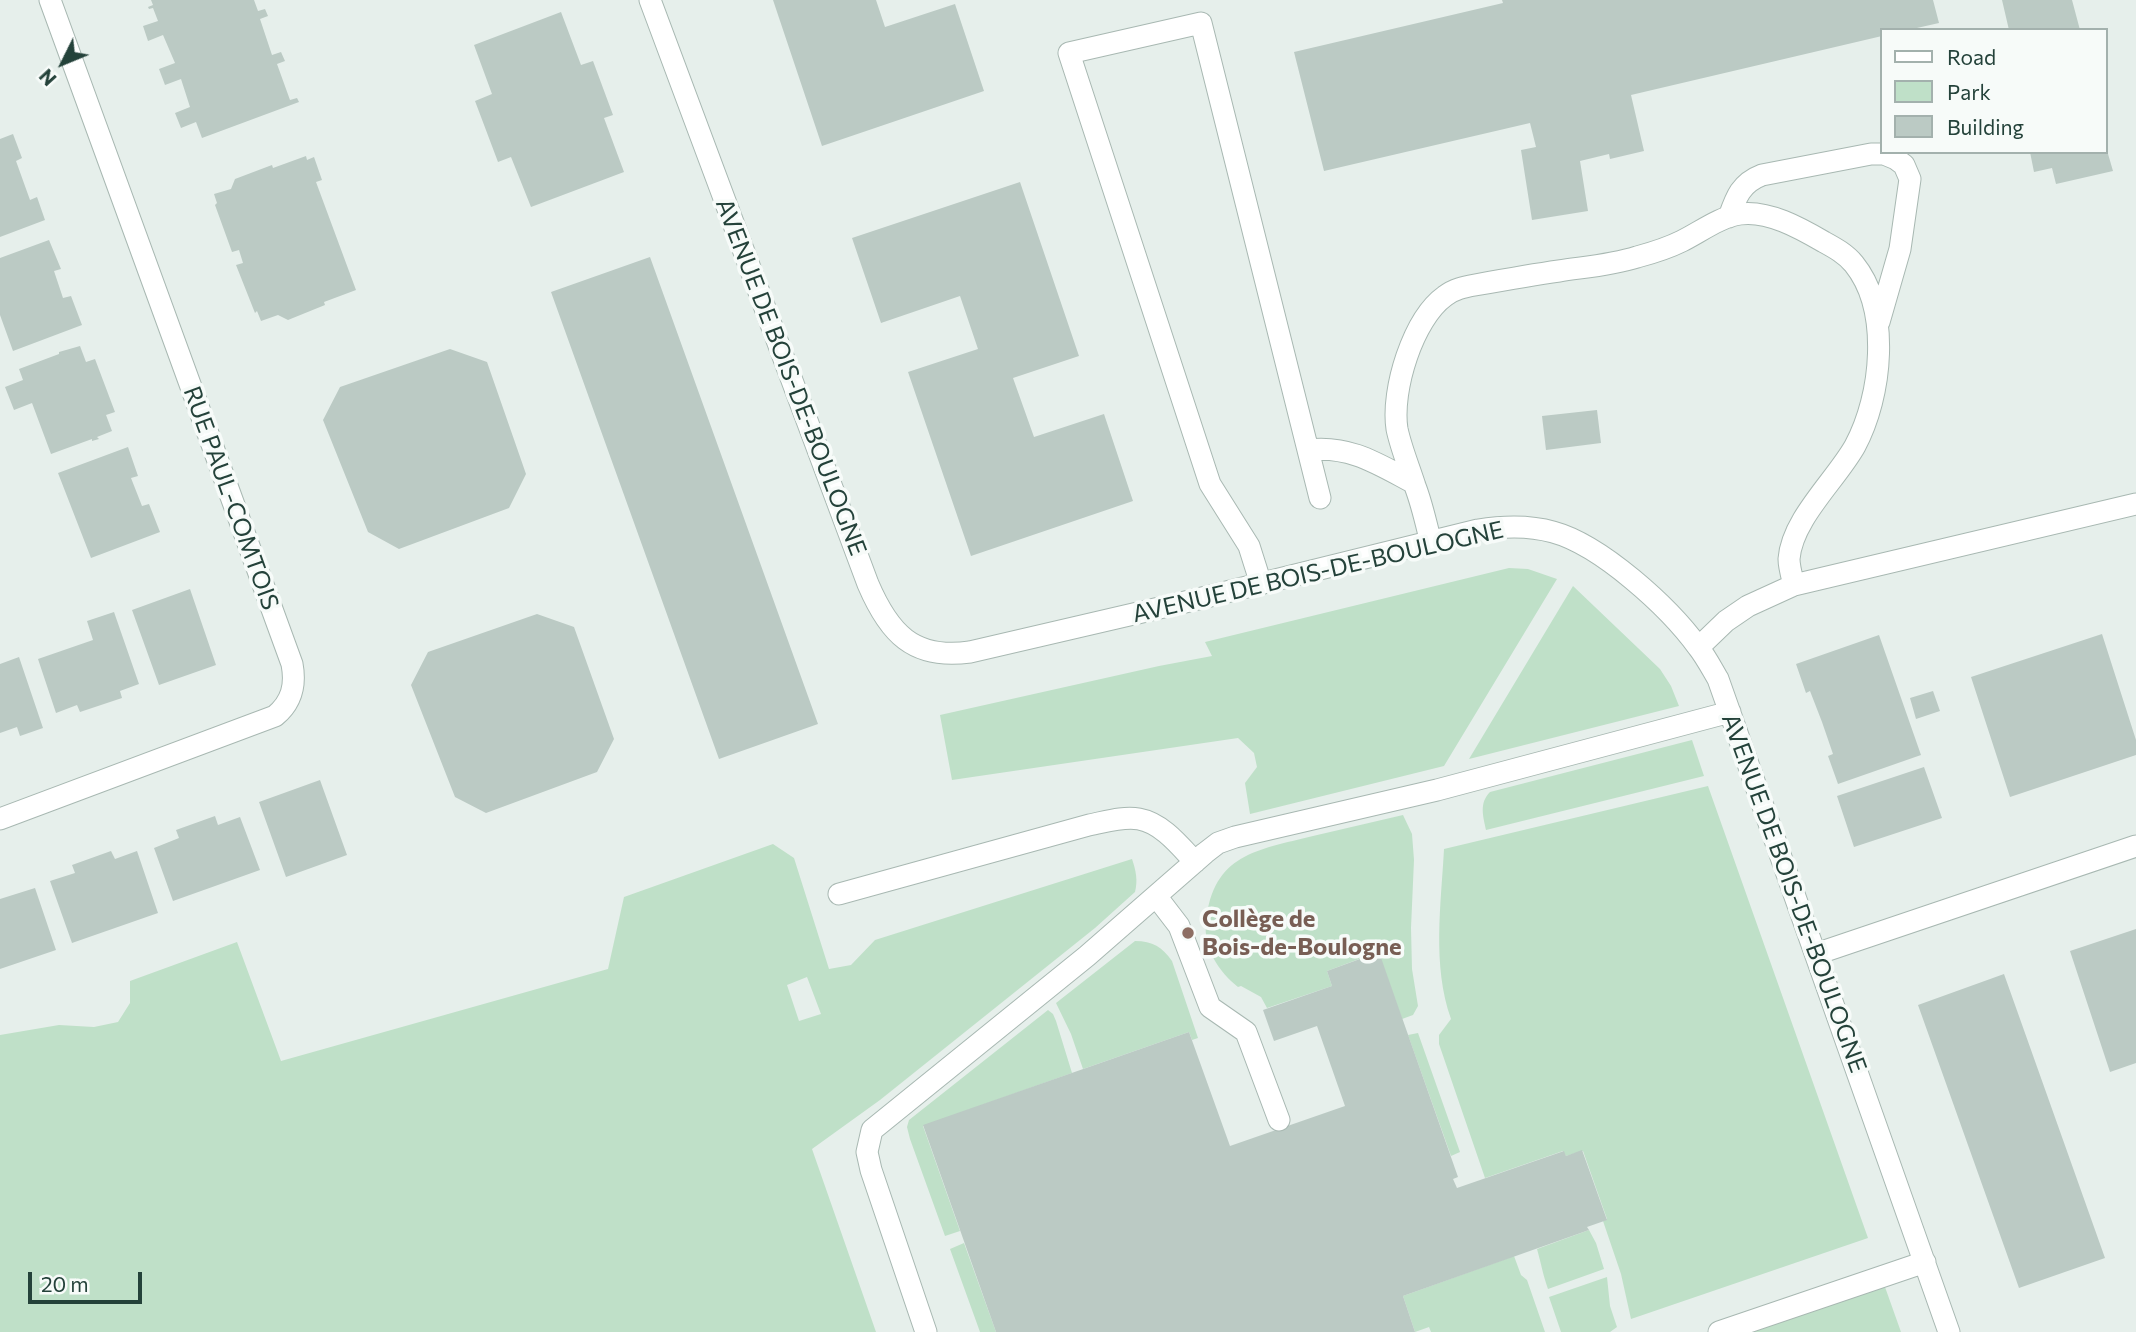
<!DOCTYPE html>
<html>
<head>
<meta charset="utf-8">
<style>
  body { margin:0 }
  #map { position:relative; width:2136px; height:1332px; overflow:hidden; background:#e6efeb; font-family:Commissioner,sans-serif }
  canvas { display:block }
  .legend { position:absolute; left:1880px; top:28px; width:228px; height:126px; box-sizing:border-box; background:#f7fbf9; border:2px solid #a3b1ad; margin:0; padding:9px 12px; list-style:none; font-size:21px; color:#24423a }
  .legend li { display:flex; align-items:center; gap:14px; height:35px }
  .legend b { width:35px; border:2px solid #a3b1ad }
  .north { position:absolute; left:28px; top:28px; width:70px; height:70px; -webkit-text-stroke:5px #f7fbf9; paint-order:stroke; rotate:227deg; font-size:19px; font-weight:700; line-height:28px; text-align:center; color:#24423a }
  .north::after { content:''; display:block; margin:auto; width:24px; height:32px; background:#24423a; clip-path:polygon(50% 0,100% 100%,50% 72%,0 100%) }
  .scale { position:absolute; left:28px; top:1272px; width:114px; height:32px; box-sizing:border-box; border:4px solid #24423a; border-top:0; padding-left:9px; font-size:21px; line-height:24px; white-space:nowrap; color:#24423a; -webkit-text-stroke:5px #f7fbf9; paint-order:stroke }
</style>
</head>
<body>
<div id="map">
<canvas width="2136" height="1332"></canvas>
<ul class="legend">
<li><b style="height:9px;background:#fff"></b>Road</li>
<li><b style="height:19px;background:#bfe0c8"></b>Park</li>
<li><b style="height:19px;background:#bbcac4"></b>Building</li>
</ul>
<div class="north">N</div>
<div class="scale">20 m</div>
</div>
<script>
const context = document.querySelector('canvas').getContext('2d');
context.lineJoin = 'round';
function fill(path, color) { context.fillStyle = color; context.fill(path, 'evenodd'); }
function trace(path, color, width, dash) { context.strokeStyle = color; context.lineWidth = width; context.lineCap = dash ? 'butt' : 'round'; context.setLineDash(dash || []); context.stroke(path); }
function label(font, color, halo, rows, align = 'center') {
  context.font = font + ' Commissioner,sans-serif'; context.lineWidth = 7; context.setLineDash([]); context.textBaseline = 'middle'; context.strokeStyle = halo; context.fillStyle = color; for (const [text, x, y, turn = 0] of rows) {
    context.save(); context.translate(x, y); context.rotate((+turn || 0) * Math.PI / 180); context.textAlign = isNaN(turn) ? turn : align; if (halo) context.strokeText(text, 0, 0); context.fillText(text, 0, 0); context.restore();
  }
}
fill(new Path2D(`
  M1509 568 1528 569 1557 579 1444 766 1250 814 1245 783 1257 767 1254 753 1238 738 952 780 940 715 1159 666 1212 656 1205 642Z
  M1573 586 1660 669 1671 686 1679 706 1469 759Z
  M1692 740 1704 776 1486 830C1483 816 1479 803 1490 792Z
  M1708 786 1868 1238 1631 1319 1621 1274 1603 1221 1607 1219 1583 1151 1566 1156 1563 1151 1485 1178 1439 1044V1035L1451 1019C1432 965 1441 905 1444 849Z
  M1403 815 1412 834 1414 860 1411 928 1412 969 1418 1006 1413 1015 1402 1019 1378 952 1327 971 1332 986 1267 1008 1261 997 1241 986 1238 987C1219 972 1203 948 1206 922 1213 854 1257 850 1313 836 1343 829 1373 822 1403 815Z
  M773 844 794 858 829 969 851 965 875 940 1132 859C1136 871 1138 880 1135 892L1095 928 880 1100 812 1149 876 1332H0V1035L59 1025 94 1027 118 1022 130 1003V981L237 942 281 1061 608 969 624 897ZM807 977 821 1014 799 1021 787 985Z
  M1135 941C1153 941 1162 947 1172 961L1198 1038 1192 1040 1189 1032 1083 1069 1071 1034 1056 1003Z
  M1048 1010 1053 1014 1056 1021 1072 1073 923 1126 960 1231 945 1236 910 1139 907 1127 909 1120Z
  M1418 1033 1460 1152 1451 1156 1408 1035Z
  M1589 1230 1596 1243 1604 1269 1548 1289C1543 1275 1541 1263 1537 1249Z
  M964 1243 996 1332H980L950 1249Z
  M1514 1256 1521 1275 1527 1280 1545 1332H1431L1429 1327 1415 1332 1403 1296Z
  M1607 1277 1610 1306 1617 1327 1610 1332H1561L1549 1297Z
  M1885 1287 1901 1332H1751Z`), '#bfe0c8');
fill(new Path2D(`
  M151 0H254L258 11 265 9 268 16 260 19 272 55 281 52 285 61 277 64 290 100 297 98 299 102 202 138 196 122 181 128 175 113 190 107 181 79 165 85 159 69 175 63 163 35 148 41 143 26 158 21 153 8 149 9 148 7 153 5Z
  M773 0H876L885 27 955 4 984 91 822 146Z
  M1502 0H1933L1939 23 1908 30H1882V36L1631 95 1644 151 1610 159 1609 154 1580 161 1588 211 1532 220 1521 150 1536 147 1530 123 1324 171 1294 52 1503 3Z
  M2002 0H2072L2080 30H2009Z
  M561 12 581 65 593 61 613 115 604 118 624 172 531 207 511 157 498 162 475 101 492 94 474 45Z
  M13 134 22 158 16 161 30 200 37 197 45 220 0 237V139Z
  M2106 147 2113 171 2056 184 2052 168 2034 172 2030 152H2106Z
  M306 156 307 160 314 157 322 180 316 182 356 290 324 302 325 305 288 320 278 315 261 321 257 311 255 313 236 265 243 263 239 250 232 252 215 205 217 203 214 194 231 189 235 179 264 168 272 165 273 168Z
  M1020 182 1079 356 1013 378 1034 437 1104 414 1133 501 971 556 908 372 978 349 960 296 881 323 852 238Z
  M49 240 61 269 54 271 63 298 71 296 82 325 13 351 0 315V258Z
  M650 257 818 724 719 759 551 292Z
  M80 346 86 362 95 359 115 412 106 415 112 431 97 437 99 439 92 441V439L51 454 32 403 14 410 5 387 23 380 19 369 59 354V352Z
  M450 349 487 362 526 474 509 508 399 549 368 532 323 420 340 387Z
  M1597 410 1601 443 1546 450 1542 416Z
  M128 447 138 476 131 478 142 506 149 504 160 532 91 558 58 473Z
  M190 589 216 665 159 685 132 610Z
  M114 612 139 684 120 691 122 698 80 712 77 705 56 713 38 659 93 640 87 621Z
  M537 614 574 627 614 739 597 772 486 813 455 797 411 685 428 652Z
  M2102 634 2136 740V755L2010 797 1971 677Z
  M1879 635 1921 755 1838 784 1828 756 1833 754 1822 722 1810 691 1806 693 1796 664Z
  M19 657 43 728 20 736 17 727 0 733V664Z
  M1933 691 1940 711 1916 719 1910 698Z
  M1924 767 1942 818 1854 847 1837 796Z
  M320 780 347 855 286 877 259 802Z
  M215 816 218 825 240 817 260 870 173 901 154 848 179 838 176 830Z
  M111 851 115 859 137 851 158 913 72 943 50 881 75 873 72 865Z
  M35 888 56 950 0 969V899Z
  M2136 929V1063L2110 1072 2070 951Z
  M1379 952 1458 1177 1453 1179 1457 1188 1564 1151 1566 1156 1582 1150 1607 1220 1587 1227 1589 1230 1403 1296 1415 1332H996L923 1125 1189 1032 1230 1146 1345 1106 1317 1026 1274 1041 1263 1010 1332 986 1327 971Z
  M2004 974 2105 1258 2019 1288 1918 1005Z`), '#bbcac4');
const minor = new Path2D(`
  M650 0 868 584C889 633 913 660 970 652L1198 599 1478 530C1503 526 1529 525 1553 532 1601 545 1669 607 1698 647 1706 657 1712 669 1718 679L1949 1332
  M1729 217C1736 197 1741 183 1762 175L1871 154H1884L1896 159 1904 165 1910 179 1900 249 1879 322
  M1308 450C1350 445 1378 464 1414 483
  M1431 543C1426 523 1422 504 1415 486 1409 467 1401 448 1397 429 1391 390 1413 319 1445 296 1454 289 1464 287 1475 285 1503 280 1531 275 1559 271 1585 267 1612 265 1637 257 1652 253 1668 248 1682 241 1700 232 1720 217 1740 214 1768 210 1800 228 1824 242 1835 248 1846 254 1854 264 1891 310 1882 396 1855 446 1836 480 1792 519 1789 559 1789 567 1792 577 1794 585
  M1261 584 1249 546 1210 484 1069 53 1201 23 1320 498
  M1699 647 1726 621 1748 606 1794 585 2136 504
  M0 819 275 716C292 702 296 685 292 664L50 0
  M839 894 1089 825C1105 822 1123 816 1139 819 1162 823 1180 846 1195 862
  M1156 896 1179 926 1210 1007 1246 1032 1279 1120
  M1816 954 2136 846
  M926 1332 871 1170 867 1152 872 1130 1087 956 1205 853 1218 843 1235 837 1437 790 1730 712
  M1719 1332 1925 1262`);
trace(minor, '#a8b8b2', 23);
trace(minor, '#fff', 21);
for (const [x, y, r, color] of [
  [1188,933,7,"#8d6e63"]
]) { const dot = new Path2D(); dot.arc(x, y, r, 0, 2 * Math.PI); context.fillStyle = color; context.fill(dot); trace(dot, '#f7fbf9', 2.5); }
label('24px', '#24423a', '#f7fbf9', [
  ["AVENUE DE BOIS-DE-BOULOGNE",791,377,69],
  ["RUE PAUL-COMTOIS",231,498,70],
  ["AVENUE DE BOIS-DE-BOULOGNE",1318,572,-13],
  ["AVENUE DE BOIS-DE-BOULOGNE",1794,893,70]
]);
label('bold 24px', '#785e54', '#f7fbf9', [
  ["Collège de",1202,919],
  ["Bois-de-Boulogne",1202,947]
], 'left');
</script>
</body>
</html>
